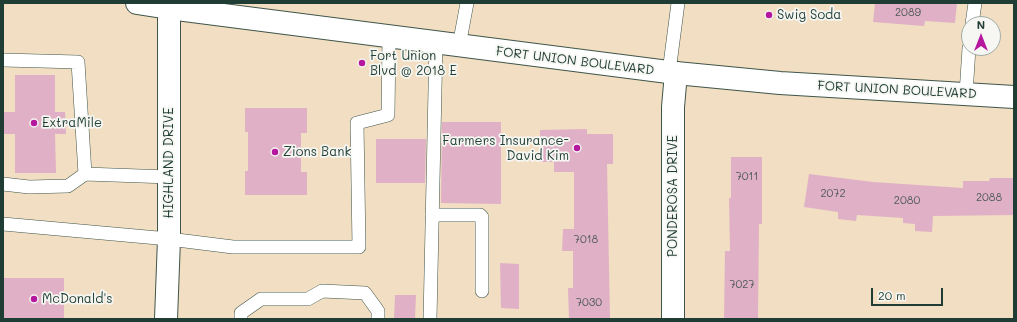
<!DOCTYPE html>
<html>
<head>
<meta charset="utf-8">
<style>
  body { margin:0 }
  #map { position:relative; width:1017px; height:322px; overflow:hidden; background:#f2dec2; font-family:Mali,sans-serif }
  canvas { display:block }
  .frame { position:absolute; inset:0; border:4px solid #1f3d34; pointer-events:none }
  .north { position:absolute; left:961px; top:16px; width:40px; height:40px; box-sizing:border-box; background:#f6f6f2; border:1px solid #a0aca6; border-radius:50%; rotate:0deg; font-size:11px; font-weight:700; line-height:16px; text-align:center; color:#1f3d34 }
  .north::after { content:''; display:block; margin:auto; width:14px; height:18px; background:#b5179e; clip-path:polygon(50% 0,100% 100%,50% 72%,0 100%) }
  .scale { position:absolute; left:871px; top:288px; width:72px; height:18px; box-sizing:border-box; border:2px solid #1f3d34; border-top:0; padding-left:5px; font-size:12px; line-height:14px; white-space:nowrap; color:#1f3d34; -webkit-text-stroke:3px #f6f6f2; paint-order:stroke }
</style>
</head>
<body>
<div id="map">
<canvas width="1017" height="322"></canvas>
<div class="frame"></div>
<div class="north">N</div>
<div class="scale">20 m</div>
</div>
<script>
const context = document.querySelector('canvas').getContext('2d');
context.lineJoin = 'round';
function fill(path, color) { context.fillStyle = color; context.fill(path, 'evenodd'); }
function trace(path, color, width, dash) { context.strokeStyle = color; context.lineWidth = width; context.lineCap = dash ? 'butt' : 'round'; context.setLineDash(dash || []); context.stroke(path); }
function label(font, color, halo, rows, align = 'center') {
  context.font = font + ' Mali,sans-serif'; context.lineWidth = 3.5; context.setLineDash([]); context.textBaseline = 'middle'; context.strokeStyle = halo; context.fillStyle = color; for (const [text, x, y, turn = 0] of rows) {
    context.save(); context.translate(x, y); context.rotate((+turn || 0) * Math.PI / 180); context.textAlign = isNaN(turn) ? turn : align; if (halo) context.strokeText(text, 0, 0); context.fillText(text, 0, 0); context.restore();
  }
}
fill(new Path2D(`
  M875 3H957L955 23 925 21 924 26 873 22Z
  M15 75H55V112H65L66 134H55L56 173H15V134H3V112H15Z
  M245 108H307V133H301V172H307V195H245V171H248V132H245Z
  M442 122H501V204L441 203Z
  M587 129V134H613V164H607L610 319H569L568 288H573V251H562L563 229H574V172H554V162H540V130Z
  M376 139H426L425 183H376Z
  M731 157H762V224H759L758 319H724L725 251H730L729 198H731Z
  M809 174 873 182 963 188V181H989L990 178H1014V215L933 216 932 232 915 231V224L903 223V218L857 215 856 221 838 219V212L804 207Z
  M500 263 519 264V309L501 308Z
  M3 278H64V319H3Z
  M395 295H416L415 319H394Z`), '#e0b1c6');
const lane = new Path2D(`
  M972 24 975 3
  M459 46 467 3
  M3 60 78 62 85 174 68 186 29 187 3 184
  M669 72 678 3
  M966 94 969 48
  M85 174 169 177
  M432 215H480L482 217V291
  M3 224 169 239 233 247H359L357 123 388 115 389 37
  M241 319V313L261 299H308L322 291 365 293 378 311V319
  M430 319 436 43`);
const street = new Path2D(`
  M673 319V107L676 73`);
const secondary = new Path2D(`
  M169 8 676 73 780 83 1014 97`);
const primary = new Path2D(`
  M137 3 169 8
  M166 319 169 239V8L167 3`);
trace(lane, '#3f5549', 14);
trace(street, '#3f5549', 24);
trace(secondary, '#3f5549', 24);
trace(primary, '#3f5549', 24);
trace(lane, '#fff', 13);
trace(street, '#fff', 22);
trace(secondary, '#fff', 22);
trace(primary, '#fff', 22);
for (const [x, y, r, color] of [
  [769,15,4,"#b5179e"],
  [362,63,4,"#b5179e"],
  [34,123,4,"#b5179e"],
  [577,148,4,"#b5179e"],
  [275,152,4,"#b5179e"],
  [34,299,4,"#b5179e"]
]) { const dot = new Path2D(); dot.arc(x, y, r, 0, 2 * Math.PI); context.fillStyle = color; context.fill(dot); trace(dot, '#f6f6f2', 1.5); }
label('11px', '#4f5a58', null, [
  ["2089",908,13],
  ["7011",747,177],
  ["2072",833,194],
  ["2088",989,198],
  ["2080",907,201],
  ["7018",586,240],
  ["7027",742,285],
  ["7030",589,303]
]);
label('13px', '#1f3d34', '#f6f6f2', [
  ["Swig Soda",777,15],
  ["Fort Union",370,56],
  ["Blvd @ 2018 E",370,71],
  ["ExtraMile",42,123],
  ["Farmers Insurance-",569,141,"right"],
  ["David Kim",569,156,"right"],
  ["Zions Bank",283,152],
  ["McDonald's",42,299]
], 'left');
label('13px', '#1f3d34', '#f6f6f2', [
  ["FORT UNION BOULEVARD",575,61,7],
  ["FORT UNION BOULEVARD",897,90,3],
  ["HIGHLAND DRIVE",169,163,-90],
  ["PONDEROSA DRIVE",673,196,-90]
]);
</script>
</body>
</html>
